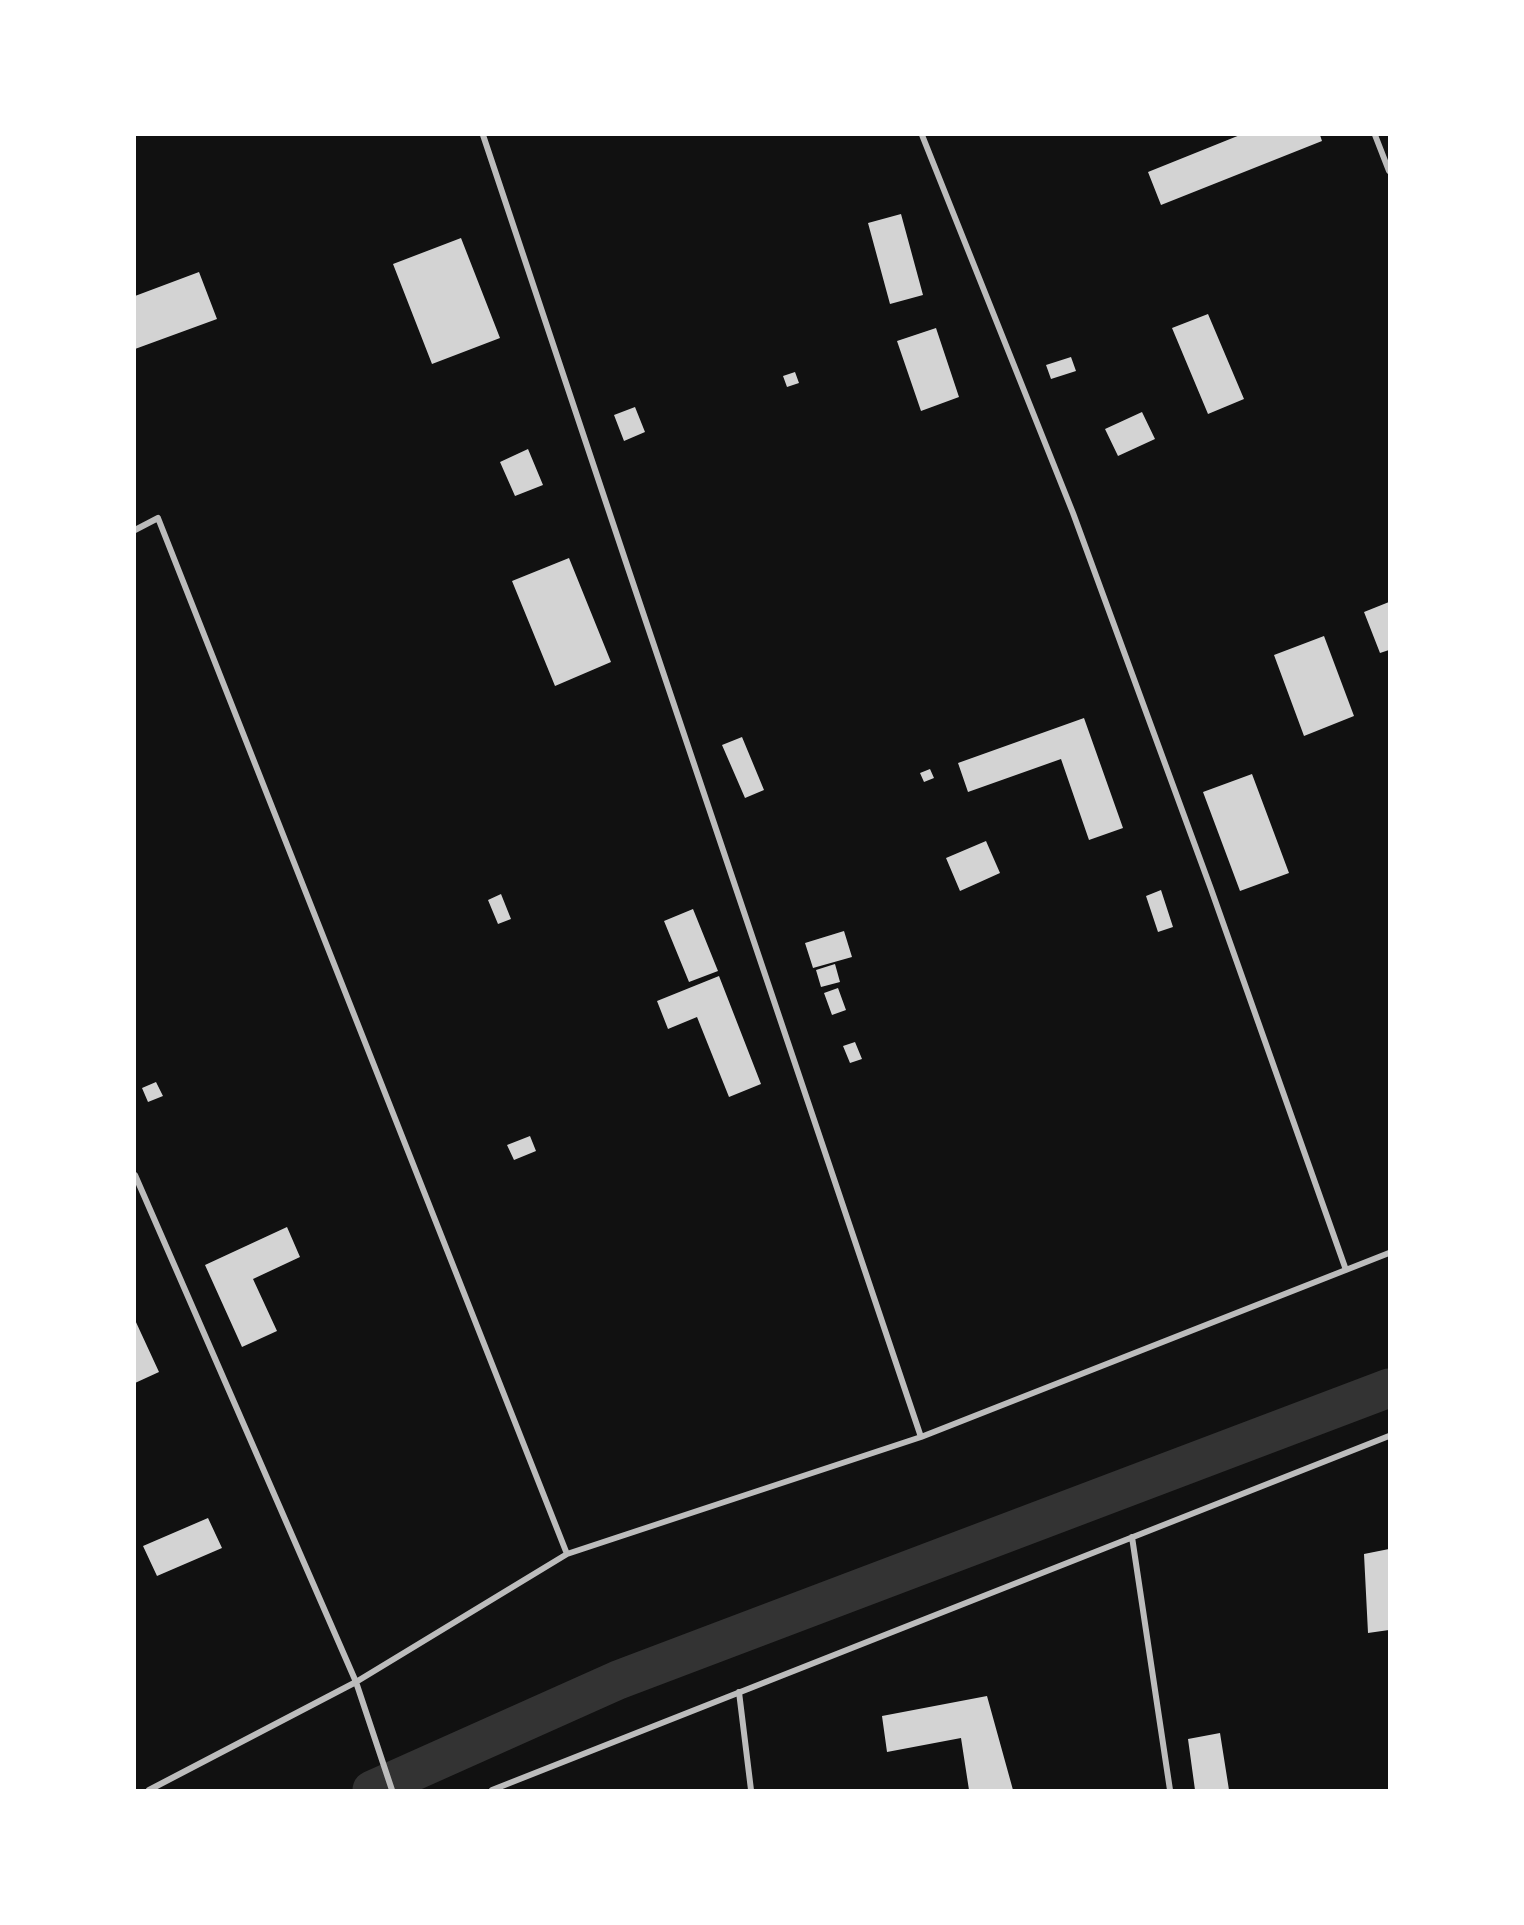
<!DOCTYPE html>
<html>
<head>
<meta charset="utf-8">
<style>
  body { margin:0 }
  #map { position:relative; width:1524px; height:1925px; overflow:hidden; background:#111; font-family:Spectral,serif }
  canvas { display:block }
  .frame { position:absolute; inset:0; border:136px solid #fff; pointer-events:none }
</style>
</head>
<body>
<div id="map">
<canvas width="1524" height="1925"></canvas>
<div class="frame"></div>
</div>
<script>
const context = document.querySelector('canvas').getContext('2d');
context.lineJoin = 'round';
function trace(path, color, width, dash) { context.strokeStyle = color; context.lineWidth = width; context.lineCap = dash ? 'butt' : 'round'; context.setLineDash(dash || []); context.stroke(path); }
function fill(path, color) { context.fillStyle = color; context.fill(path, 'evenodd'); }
trace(new Path2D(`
  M372 1790 618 1680 1389 1388`), '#333', 39);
fill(new Path2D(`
  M1240 135H1320L1322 141 1161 205 1148 172Z
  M901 214 923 295 890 304 868 223Z
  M461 238 500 338 432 364 393 264Z
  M199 272 217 319 135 349V296Z
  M1208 314 1244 399 1208 414 1172 328Z
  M936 328 959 397 921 411 897 341Z
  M1071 357 1076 371 1051 379 1046 365Z
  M795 372 799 383 787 387 783 376Z
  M635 407 645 432 624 441 614 415Z
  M1142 412 1155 439 1118 456 1105 429Z
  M528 449 543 485 515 496 500 462Z
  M569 558 611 662 555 686 512 581Z
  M1389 602V650L1380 653 1364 612Z
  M1324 636 1354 716 1304 736 1274 655Z
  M1084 718 1123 828 1089 840 1061 759 968 792 958 763Z
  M742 737 764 790 745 798 722 745Z
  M930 769 934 778 924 782 920 773Z
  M1252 774 1289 873 1240 891 1203 792Z
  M986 841 1000 873 960 891 946 858Z
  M1161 890 1173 927 1158 932 1146 896Z
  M501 894 511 919 498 924 488 900Z
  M693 909 718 971 689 982 664 921Z
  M844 931 852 957 813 968 805 943Z
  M835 964 840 982 821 987 816 970Z
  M719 976 761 1084 729 1097 697 1017 668 1029 657 1001Z
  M838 988 846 1010 832 1015 824 993Z
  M855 1042 862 1059 850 1063 843 1046Z
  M156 1082 163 1096 148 1102 142 1088Z
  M530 1136 536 1151 514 1160 507 1145Z
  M287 1227 300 1257 253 1279 277 1331 242 1347 205 1265Z
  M135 1320 159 1372 135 1383Z
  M208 1518 222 1548 157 1576 143 1546Z
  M1389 1549V1630L1368 1633 1364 1554Z
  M987 1696 1013 1790H969L961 1738 887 1752 882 1716Z
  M1220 1733 1229 1790H1195L1188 1739Z`), '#d3d3d3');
trace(new Path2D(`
  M483 135C629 569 772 1004 921 1437
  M922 135 1073 513 1211 889 1346 1270
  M1375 135 1389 171
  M135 530 158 518 567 1554
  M135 1175 356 1682 392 1790
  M1132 1537 1170 1790
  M739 1692 751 1790
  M149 1790 356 1682 567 1554 921 1437 1389 1253
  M492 1790 1389 1436`), '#bcbcbc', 6);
</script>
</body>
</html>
